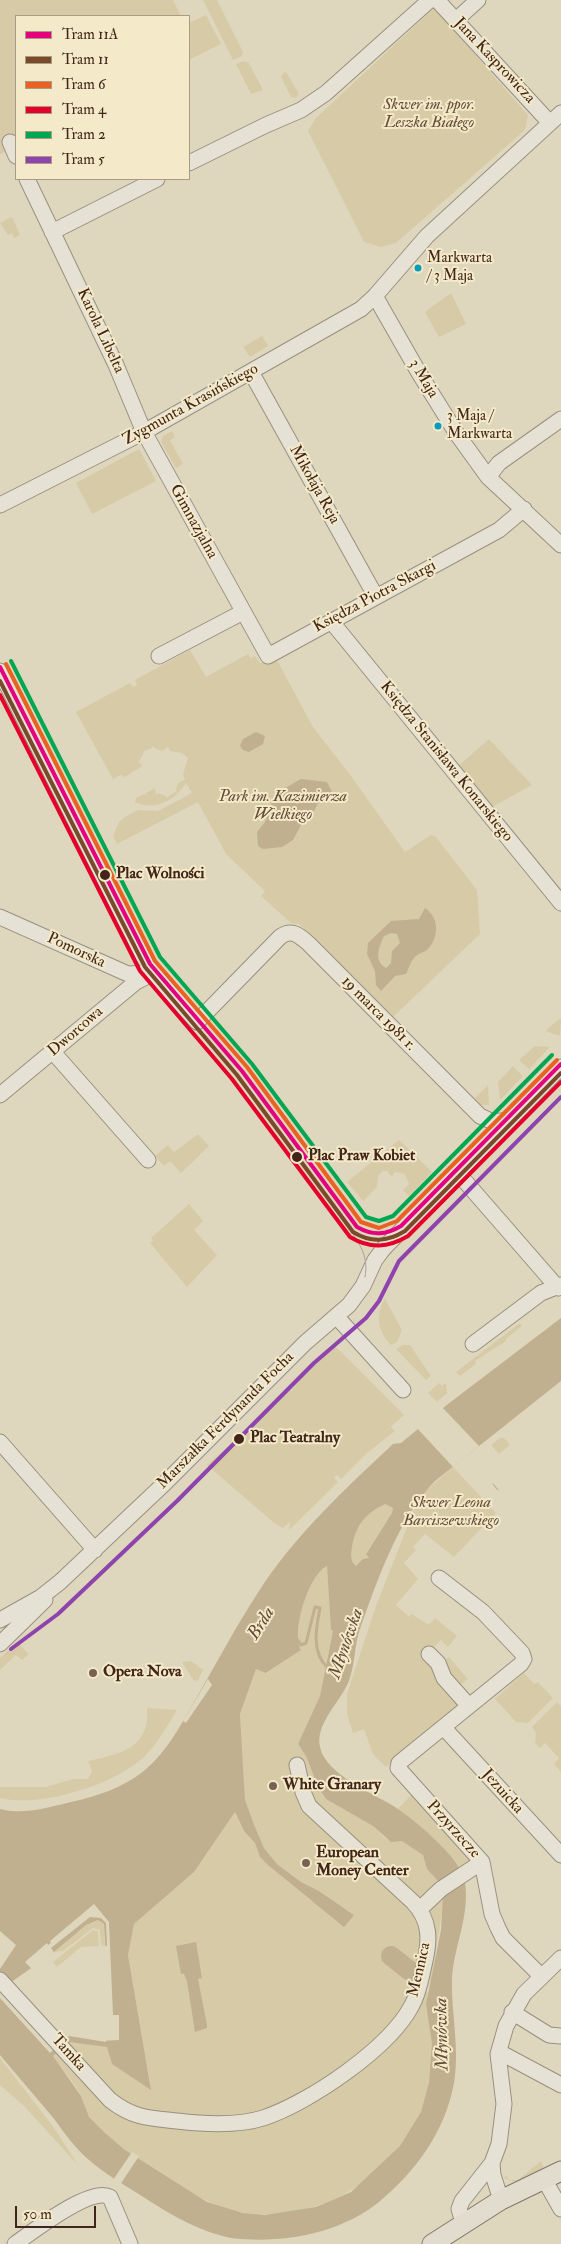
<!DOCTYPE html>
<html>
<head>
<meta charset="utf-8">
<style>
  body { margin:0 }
  #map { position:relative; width:561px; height:2244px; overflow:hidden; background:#dfd7bd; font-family:"IM FELL Double Pica",serif }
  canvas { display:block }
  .legend { position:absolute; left:15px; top:15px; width:175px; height:165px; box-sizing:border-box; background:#f4eaca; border:1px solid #ac9b83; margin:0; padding:6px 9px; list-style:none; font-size:15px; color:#412518 }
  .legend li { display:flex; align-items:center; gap:10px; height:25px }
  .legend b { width:25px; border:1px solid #ac9b83 }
  .scale { position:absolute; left:15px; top:2206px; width:81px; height:22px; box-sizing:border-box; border:2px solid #412518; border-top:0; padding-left:6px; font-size:15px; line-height:18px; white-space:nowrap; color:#412518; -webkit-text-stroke:4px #f4eaca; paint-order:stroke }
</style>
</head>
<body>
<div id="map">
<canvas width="561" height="2244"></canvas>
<ul class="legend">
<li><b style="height:6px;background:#e5007d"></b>Tram 11A</li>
<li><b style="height:6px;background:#7a4b2a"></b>Tram 11</li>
<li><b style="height:6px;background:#e96222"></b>Tram 6</li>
<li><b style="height:6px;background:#e4002b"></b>Tram 4</li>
<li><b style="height:6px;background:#00a651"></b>Tram 2</li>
<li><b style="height:6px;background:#8e44ad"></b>Tram 5</li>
</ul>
<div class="scale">50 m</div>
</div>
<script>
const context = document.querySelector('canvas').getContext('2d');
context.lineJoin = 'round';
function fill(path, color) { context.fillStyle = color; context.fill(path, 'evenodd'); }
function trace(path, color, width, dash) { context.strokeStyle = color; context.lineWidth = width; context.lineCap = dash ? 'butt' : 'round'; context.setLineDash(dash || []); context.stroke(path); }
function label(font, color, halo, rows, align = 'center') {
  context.font = font + ' "IM FELL Double Pica",serif'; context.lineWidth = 4; context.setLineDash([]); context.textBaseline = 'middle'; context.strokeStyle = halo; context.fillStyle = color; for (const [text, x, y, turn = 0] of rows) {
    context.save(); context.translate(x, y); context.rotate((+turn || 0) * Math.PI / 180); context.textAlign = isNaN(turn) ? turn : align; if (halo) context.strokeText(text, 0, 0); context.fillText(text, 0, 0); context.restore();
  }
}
fill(new Path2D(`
  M0 0H173L181 16H16V139L7 151 0 154Z
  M203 0H217L243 52 242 56 233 60Z
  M434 8 528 115 525 130 396 243 381 247 364 242 308 131 315 119Z
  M206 15 221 44 189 60V23Z
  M244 61 249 63 263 90 251 94 236 64Z
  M286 72 299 94 296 98 291 97 281 77 283 73Z
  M12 217 20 235 14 238 12 233 8 235 0 223Z
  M451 293 466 324 439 337 425 312Z
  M262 336 268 346 250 357 243 347Z
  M172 431 175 437 170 440 183 464 176 468 161 442 163 436Z
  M139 449 156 481 92 514 76 483Z
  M190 650 206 677 248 654 251 658 255 656 260 663 273 660 278 662 313 727 351 776 405 852 431 835 435 836 477 890 480 934 393 1017 387 1018 357 982 299 924 291 923 261 896 265 891 226 854 198 802 117 844 113 836 119 822 125 817 138 810 158 811 192 793 186 783C175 801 154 811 135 802L136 798 144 794 147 795 146 793 155 788 156 795 158 793 166 796V798L175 792 177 793 176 790 178 783 185 780 183 774 188 758 182 753 170 751 168 747 162 751 154 748 152 746V748L142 752 144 753 138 763H141L142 767 134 771 132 770 133 772 125 777 121 775 113 779 76 712 130 683 133 687 137 685 135 680Z
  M489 739 532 785 492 807 458 766Z
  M559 1019H561L560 1036 545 1031Z
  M535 1046 550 1047 529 1069 519 1060Z
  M513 1066 523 1076 500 1100 498 1082Z
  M488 1085 489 1105H481L475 1098Z
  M198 1134 209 1146 181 1173 170 1161 164 1166 155 1156 168 1145 174 1152Z
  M399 1140 432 1172 409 1196 403 1190 409 1184 405 1174 395 1172 392 1177 387 1171H383L378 1176 377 1187 363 1201 347 1182Z
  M189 1204 203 1221 194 1230 217 1255 187 1287 150 1243 153 1241 151 1238Z
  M385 1299 402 1330 397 1342 391 1345C378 1331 375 1315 385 1299Z
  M520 1323 522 1326 506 1339V1341L475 1361 476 1364 460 1376 456 1372Z
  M333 1344 404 1415 376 1440 391 1427 395 1431 367 1453 341 1479 337 1475 334 1478 338 1482 289 1530 290 1522 283 1528 273 1522 207 1465 241 1435 288 1389 291 1391 299 1382 297 1379Z
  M403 1345H410L431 1376 426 1380 396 1349Z
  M439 1383 442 1386 446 1383 447 1393 437 1402 428 1393Z
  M500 1438H504L510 1445 499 1454 491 1445Z
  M453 1467 496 1513 454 1557 425 1534 413 1547 416 1550 404 1563 418 1579 396 1605 409 1617 412 1614 429 1625 435 1618 457 1636 448 1647 441 1640 433 1648 444 1661 449 1657 468 1679 459 1686 468 1698 386 1767 373 1754 364 1729 353 1733 347 1714V1694L376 1606 415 1507 423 1493Z
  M385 1504 393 1508 392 1513 366 1553 369 1558 356 1566C350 1560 351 1554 352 1547 356 1525 365 1514 385 1504Z
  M327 1566 331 1630 333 1631 320 1696 298 1744 307 1758 317 1785 326 1799 373 1826 386 1839 402 1841 413 1847 423 1855 427 1869 439 1882 444 1900 431 1981 428 1980 426 1991 428 1993C425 2009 430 2025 432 2042 434 2064 430 2092 421 2112 390 2182 307 2230 231 2210 204 2203 181 2186 158 2171 135 2157 106 2140 90 2118 85 2112 85 2103 81 2096 74 2082 62 2069 53 2056L70 2041 108 2047 112 2064 151 2089 128 1955 134 1924 194 1872 235 1812 244 1831 255 1843 260 1857 269 1866 310 1900 353 1914 319 1891 301 1882 277 1864 264 1848 255 1827 245 1800 240 1714 256 1669 267 1673 301 1650C291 1632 308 1575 327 1566Z
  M17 1642 29 1654 22 1660 16 1655 0 1670V1658Z
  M191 1661 203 1670 198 1680 194 1681 182 1662Z
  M524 1673 534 1684 538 1682 553 1698 528 1723 516 1722 495 1699Z
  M557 1702 561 1706V1772L554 1764 559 1758 545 1743 540 1748 535 1743 536 1733 532 1727Z
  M147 1708 177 1710C167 1726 158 1743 144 1757 114 1785 40 1808 0 1798V1787H46L73 1779H88L92 1771 88 1761C120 1754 150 1749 147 1708Z
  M414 1792 473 1859 460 1867 440 1844 398 1809Z
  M98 1920 104 1924 105 1946 101 1945 100 1930 93 1928 63 1951 54 1952 86 1925Z
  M93 1930 98 1932 99 1946 81 1947 57 1967 53 1962Z
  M0 2058 52 2125 78 2165 24 2106 0 2085Z
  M541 2161 544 2169C532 2175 516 2188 504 2177L506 2176 510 2180H518Z`), '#d7caa6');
fill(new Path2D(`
  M256 732 265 736 263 744 249 752 243 750 240 746 243 739Z
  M301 779 327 782 332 792 326 799 318 803 311 817 302 823 293 840 282 847 263 849 258 846 257 832 265 822 273 798 278 792Z
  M425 908C440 918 439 938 427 950 423 953 419 953 416 956 411 960 409 968 406 974L395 976 381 991 376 985 375 971 367 954 368 943 391 921 419 919ZM391 933 397 934 400 943 392 951 391 963 386 968C373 961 379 947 384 936Z
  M561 1318V1381L435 1481C399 1517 376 1583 359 1632 354 1648 355 1667 348 1683 340 1702 315 1724 320 1747 326 1775 373 1793 395 1807 414 1820 433 1836 449 1854 456 1863 463 1870 465 1882 470 1917 454 1945 452 1979 451 2013 460 2048 454 2083 445 2132 416 2171 379 2202 339 2234 282 2244 231 2238 197 2231 166 2212 137 2193 121 2183 104 2173 89 2160 75 2148 65 2134 55 2120 37 2098 18 2077 0 2055V1998L50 2053 69 2036 106 2042 108 1986 104 1924 98 1920 86 1925 54 1952 0 1990V1969L16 1945 0 1931V1809C22 1815 46 1808 67 1803 95 1797 124 1788 146 1769 165 1753 178 1730 190 1709 213 1670 234 1629 259 1591 295 1535 345 1489 393 1444L401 1443 448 1404ZM385 1504 393 1508 392 1513 366 1554 369 1558 363 1559 356 1566C350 1561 351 1554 352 1547 356 1525 365 1514 385 1504ZM327 1566 331 1630 333 1631 320 1696 298 1744 307 1758 317 1785 326 1799 373 1826 391 1842 402 1841 423 1855 427 1869 439 1882 443 1896 441 1930 426 2004 432 2044 429 2083 421 2112 400 2146 351 2192 316 2207 265 2215 243 2213 207 2202 125 2150 105 2133 89 2117 81 2096 53 2056 70 2042 107 2047 112 2064 151 2090 128 1955 134 1924 194 1872 235 1812 244 1831 255 1843 260 1857 269 1866 344 1927 354 1915 319 1891 301 1882 277 1864 264 1848 255 1827 245 1800 240 1714 256 1669 266 1673 301 1650C291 1633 308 1575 327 1566Z
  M196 1942 202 1978 198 1979 207 2025V2028L195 2032 187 1981 184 1974H181L176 1946Z
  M406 1960 415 1966 411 1981 398 1971Z`), '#c0b08f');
fill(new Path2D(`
  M441 1406 479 1446 453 1467 416 1427Z
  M208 1679 212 1685 186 1723 183 1721Z
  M94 1904 109 1922 113 2015H119V2040L100 2041 105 2038 104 1958 105 1946H107L106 1923 101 1918 90 1917 51 1948 54 1952 32 1969 25 1962 47 1943 48 1945 51 1943 50 1941Z
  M132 2152 139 2156 120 2185 113 2180Z`), '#dfd7bd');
trace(new Path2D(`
  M297 1639 301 1645 306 1643 315 1607 320 1608C316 1628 311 1653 328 1668`), '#c0b08f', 3);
trace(new Path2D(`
  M391 1956 410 1971`), '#c0b08f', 20);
const minor = new Path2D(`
  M437 0 550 123
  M456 20 478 0
  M10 142 16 156
  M189 163 266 125 301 110 326 93 430 0
  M27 179 116 365 144 432 268 656 499 530 524 509
  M52 232 157 179
  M375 296 419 373 457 434 488 477 561 545
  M251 372 376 597
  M488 477 499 463 561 419
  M0 505 144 432 361 309 375 296 427 236 561 113
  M331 621 561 903
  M159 656 243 612
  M0 671 143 956 160 981 197 1022 280 937C292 928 300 936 309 944L480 1116 493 1122 509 1120
  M0 917 128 974 148 973
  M53 1052 148 1160
  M0 1095 136 982 154 973
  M457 1172 558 1288
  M336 1316 403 1390
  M473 1344 541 1293 561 1285
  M0 1442 95 1550
  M439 1578 483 1612 522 1653 524 1659 521 1664 399 1763 398 1768 482 1862 492 1914 498 1928 503 1938 541 1976
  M0 1620 41 1597 60 1582 165 1483 305 1343 349 1305 363 1286 375 1260 384 1248 561 1067
  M0 1644 45 1600
  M429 1654 438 1663 444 1678 469 1706
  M444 1728 561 1855
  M420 1909 441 1889 482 1862
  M0 1980 110 2100C133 2118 148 2118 177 2121 203 2124 238 2126 263 2118 309 2103 390 2048 412 2005 419 1993 421 1978 424 1965 430 1941 431 1921 413 1902L309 1806 303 1792 297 1765
  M512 2012 549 2035 561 2036
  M498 2054 505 2055 561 2085
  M492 2163 493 2175 501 2200
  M544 2179 561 2209
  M463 2223 459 2209 462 2201 492 2163 499 2144 504 2104 498 2054 506 2026 524 1994 561 1958
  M15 2244C32 2232 91 2186 110 2197L130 2244`);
const major = new Path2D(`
  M432 2244 501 2200 561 2171`);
trace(minor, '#98907f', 17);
trace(major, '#817869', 21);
trace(minor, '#e5e1d4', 15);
trace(major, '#e1dccd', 19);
trace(new Path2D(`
  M347 1225C359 1243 369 1255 365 1277
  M493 1484 498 1490`), '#a9a297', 1);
trace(new Path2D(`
  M0 667 150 964 242 1071 357 1227C373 1236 386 1235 401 1226L561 1064`), '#e5007d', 4);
trace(new Path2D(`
  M0 681 145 967 237 1075 353 1232C371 1243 387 1242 405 1231L561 1073`), '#7a4b2a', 4);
trace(new Path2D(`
  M6 664 155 961 247 1067 361 1222 379 1228 397 1221 557 1060`), '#e96222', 4);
trace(new Path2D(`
  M0 695 140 971 232 1079 350 1237C370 1249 388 1248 408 1236L561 1082`), '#e4002b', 4);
trace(new Path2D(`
  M11 661 160 957 252 1064 366 1217 379 1221 393 1216 552 1055`), '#00a651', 4);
trace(new Path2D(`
  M11 1649 58 1614 177 1501 314 1363 366 1318 379 1301 399 1261 561 1097`), '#8e44ad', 4);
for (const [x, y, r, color] of [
  [418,268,4.5,"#069cbc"],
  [438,426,4.5,"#069cbc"],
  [105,875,6,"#412518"],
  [297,1157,6,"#412518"],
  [239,1439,6,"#412518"],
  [93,1673,5,"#786352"],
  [273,1786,5,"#786352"],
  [306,1863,5,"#786352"]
]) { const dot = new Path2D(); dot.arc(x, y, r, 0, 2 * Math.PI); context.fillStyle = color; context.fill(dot); trace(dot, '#f4eaca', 2); }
label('15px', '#412518', '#f4eaca', [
  ["Markwarta",427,259],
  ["/ 3 Maja",427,277],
  ["3 Maja /",447,417],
  ["Markwarta",447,435]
], 'left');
label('16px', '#412518', '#f4eaca', [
  ["Jana Kasprowicza",494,61,47],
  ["Karola Libelta",100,331,65],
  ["3 Maja",423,379,59],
  ["Zygmunta Krasińskiego",191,405,-29],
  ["Mikołaja Reja",314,485,61],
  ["Gimnazjalna",193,522,61],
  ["Księdza Piotra Skargi",375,597,-28],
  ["Księdza Stanisława Konarskiego",446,762,51],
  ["Pomorska",76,951,25],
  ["19 marca 1981 r.",378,1014,45],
  ["Dworcowa",76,1032,-41],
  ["Marszałka Ferdynanda Focha",226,1421,-45],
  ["Jezuicka",502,1792,48],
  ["Przyrzecze",453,1830,48],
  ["Mennica",420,1970,-77],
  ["Tamka",68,2053,48]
]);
label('italic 16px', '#654c37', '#f4eaca', [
  ["Skwer im. ppor.",429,106],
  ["Leszka Białego",429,124],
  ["Park im. Kazimierza",283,798],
  ["Wielkiego",283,816],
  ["Skwer Leona",451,1504],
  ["Barciszewskiego",451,1522]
]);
label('bold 16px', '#412518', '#f4eaca', [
  ["Plac Wolności",116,875],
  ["Plac Praw Kobiet",308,1157],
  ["Plac Teatralny",250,1439]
], 'left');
label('bold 16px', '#412518', '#f4eaca', [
  ["Opera Nova",103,1673],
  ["White Granary",283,1786],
  ["European",316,1854],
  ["Money Center",316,1872]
], 'left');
label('italic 18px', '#634a36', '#f4eaca', [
  ["Brda",262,1624,-58],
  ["Młynówka",347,1644,-71],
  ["Młynówka",443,2034,-91]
]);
</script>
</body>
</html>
